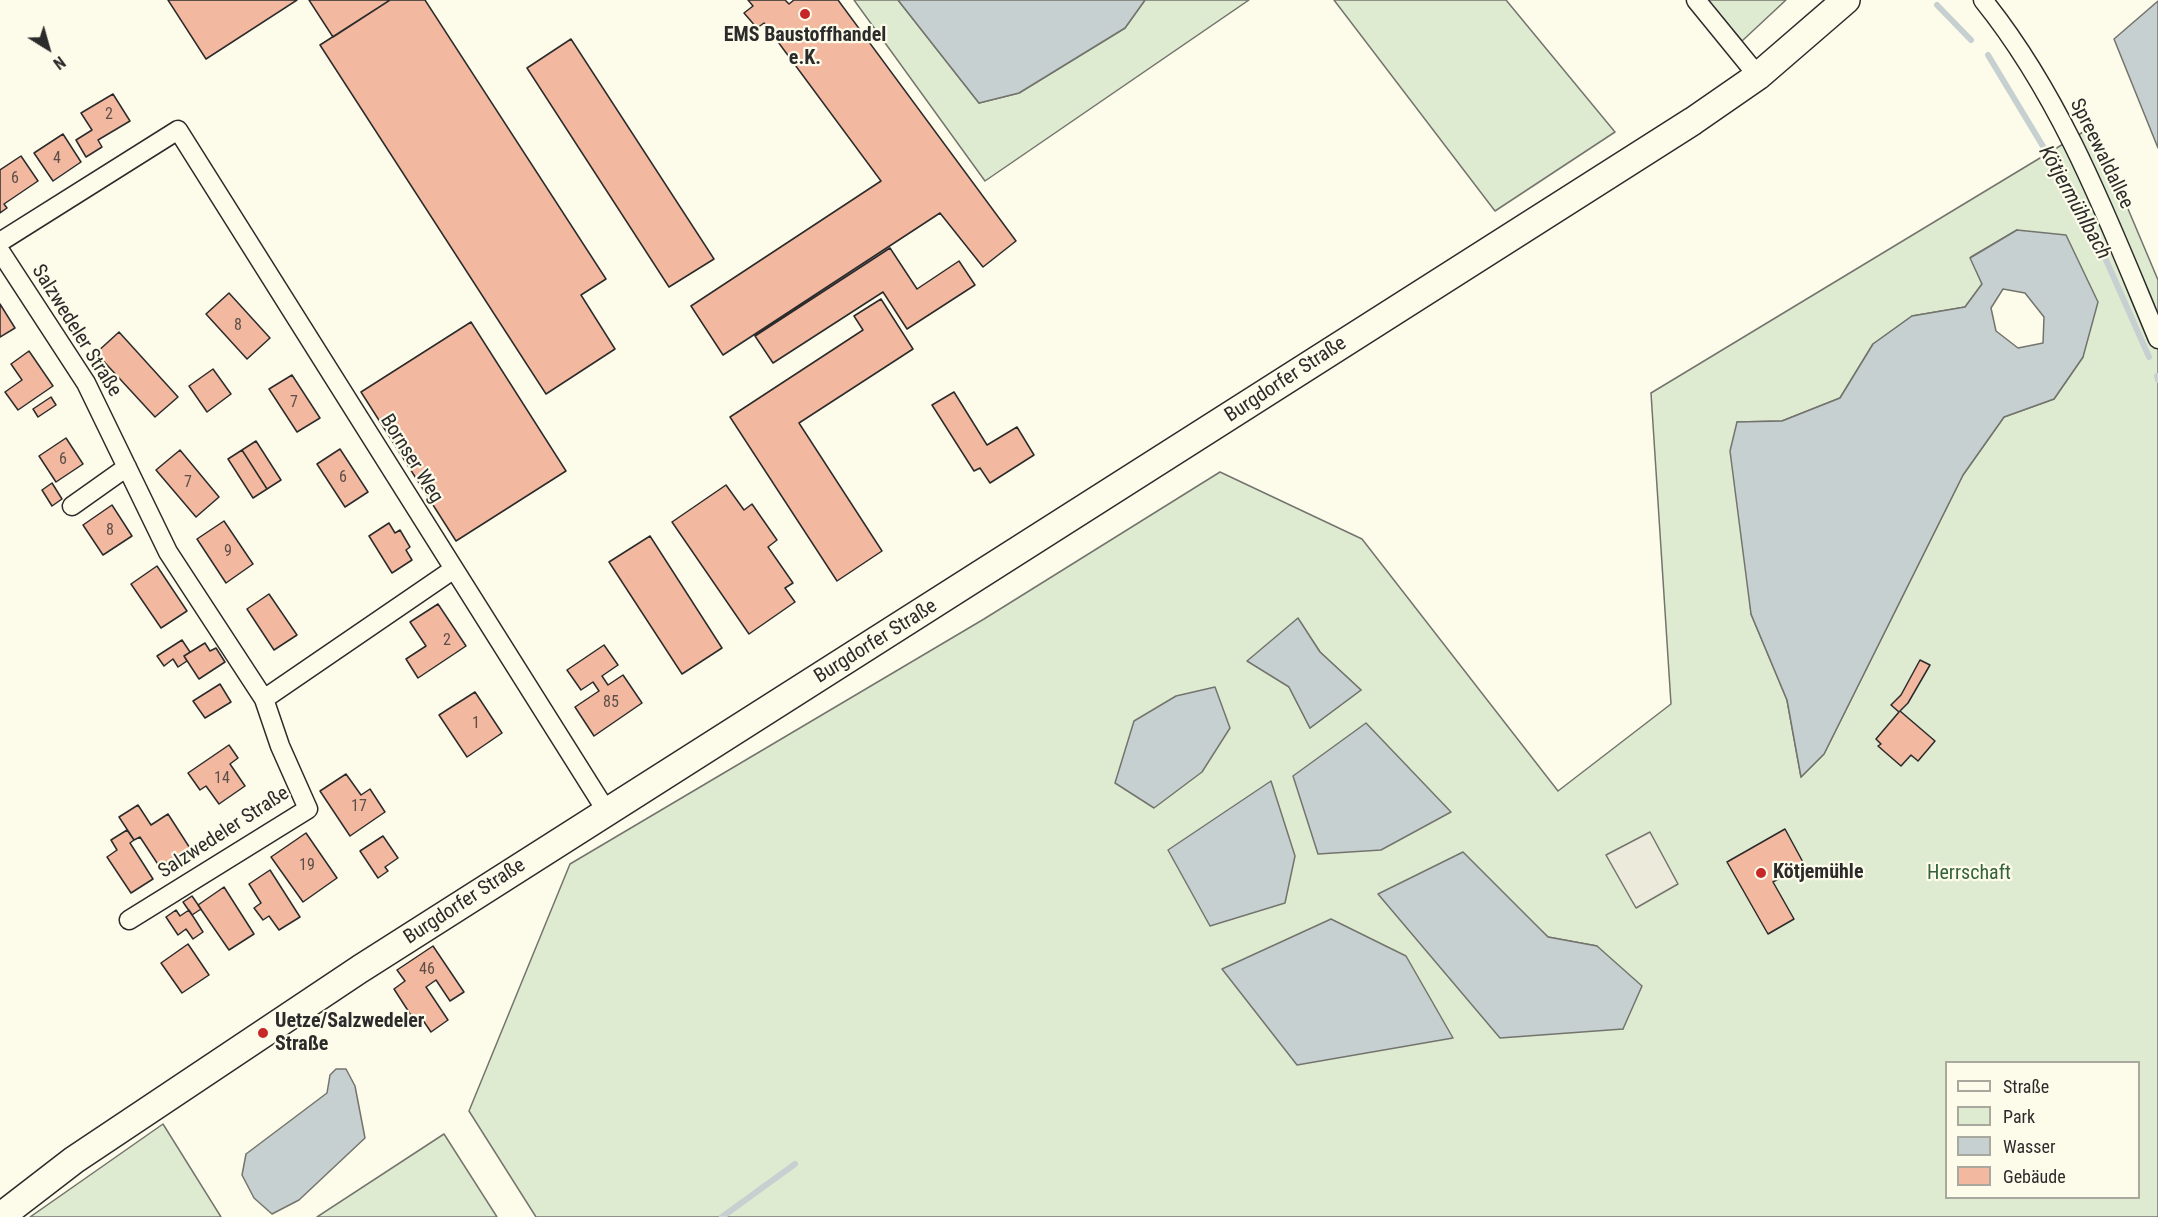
<!DOCTYPE html>
<html>
<head>
<meta charset="utf-8">
<style>
  body { margin:0 }
  #map { position:relative; width:2158px; height:1217px; overflow:hidden; background:#fdfbea; font-family:"Roboto Condensed",sans-serif }
  canvas { display:block }
  .legend { position:absolute; left:1945px; top:1061px; width:195px; height:138px; box-sizing:border-box; background:#fdfbea; border:2px solid #a9a89e; margin:0; padding:8px 10px; list-style:none; font-size:18px; color:#2b2b2b }
  .legend li { display:flex; align-items:center; gap:12px; height:30px }
  .legend b { width:30px; border:2px solid #a9a89e }
  .north { position:absolute; left:18px; top:18px; width:60px; height:60px; -webkit-text-stroke:4px #fdfbea; paint-order:stroke; rotate:143deg; font-size:16px; font-weight:700; line-height:24px; text-align:center; color:#2b2b2b }
  .north::after { content:''; display:block; margin:auto; width:21px; height:27px; background:#2b2b2b; clip-path:polygon(50% 0,100% 100%,50% 72%,0 100%) }
</style>
</head>
<body>
<div id="map">
<canvas width="2158" height="1217"></canvas>
<ul class="legend">
<li><b style="height:8px;background:#fdfbea"></b>Straße</li>
<li><b style="height:16px;background:#deebd1"></b>Park</li>
<li><b style="height:16px;background:#c7d0d0"></b>Wasser</li>
<li><b style="height:16px;background:#f2b8a0"></b>Gebäude</li>
</ul>
<div class="north">N</div>
</div>
<script>
const context = document.querySelector('canvas').getContext('2d');
context.lineJoin = 'round';
function fill(path, color) { context.fillStyle = color; context.fill(path, 'evenodd'); }
function trace(path, color, width, dash) { context.strokeStyle = color; context.lineWidth = width; context.lineCap = dash ? 'butt' : 'round'; context.setLineDash(dash || []); context.stroke(path); }
function label(font, color, halo, rows, align = 'center') {
  context.font = font + ' "Roboto Condensed",sans-serif'; context.lineWidth = 4.5; context.setLineDash([]); context.textBaseline = 'middle'; context.strokeStyle = halo; context.fillStyle = color; for (const [text, x, y, turn = 0] of rows) {
    context.save(); context.translate(x, y); context.rotate((+turn || 0) * Math.PI / 180); context.textAlign = isNaN(turn) ? turn : align; if (halo) context.strokeText(text, 0, 0); context.fillText(text, 0, 0); context.restore();
  }
}
const green = new Path2D(`
  M854 0H898L979 103 1019 93 1125 28 1145 0H1249L985 181Z
  M1334 0H1506L1615 132 1495 211Z
  M1708 0H1786L1742 41Z
  M2093 126 2158 280V1217H536L469 1111 570 864 984 619 1220 472 1362 539 1558 791 1671 704 1651 393ZM2017 230 2083 357 2054 399 2004 417 1963 475 1824 754 1801 777 1787 700 1751 614 1737 422 1782 421 1840 398 1873 344 1912 316 1965 307 1982 284 1971 257ZM1298 619 1320 652 1361 690 1310 728 1289 687ZM1517 908 1548 937 1597 946 1623 1029ZM1946 1062H2138V1198H1946Z
  M163 1124 221 1217H30Z
  M444 1134 497 1217H317Z`);
fill(green, '#deebd1');
trace(green, '#74746e', 1.5);
const parking = new Path2D(`
  M1650 832 1678 884 1636 908 1606 855Z`);
fill(parking, '#eceadb');
trace(parking, '#74746e', 1.5);
const water = new Path2D(`
  M898 0H1145L1125 28 1019 93 979 103Z
  M2158 1V148L2114 39Z
  M2017 230 2066 235 2098 302 2083 357 2054 399 2004 417 1963 475 1824 754 1801 777 1787 700 1751 614 1730 451 1737 422 1782 421 1840 398 1873 344 1912 316 1965 307 1982 284 1970 258ZM2003 289 2025 293 2044 317 2043 343 2018 348 1996 331 1991 308Z
  M1298 618 1320 652 1361 690 1310 728 1289 687 1247 661Z
  M1215 687 1230 728 1202 772 1154 808 1115 783 1134 721 1176 696Z
  M1366 723 1451 812 1381 850 1318 854 1293 776Z
  M1271 781 1295 856 1285 903 1210 926 1168 850Z
  M1463 852 1548 937 1597 946 1642 986 1623 1029 1500 1038 1378 894Z
  M1331 919 1406 956 1453 1038 1297 1065 1222 969Z
  M336 1069H346L355 1086 365 1138 299 1200 272 1214 254 1198 242 1175 246 1154 327 1093 330 1075Z`);
fill(water, '#c7d0d0');
trace(water, '#74746e', 1.5);
trace(new Path2D(`
  M1937 5 1971 40
  M1988 55 2091 226 2149 357
  M2157 376 2158 380
  M722 1217 795 1164`), '#c7d0d0', 6);
const building = new Path2D(`
  M168 0H297L206 59Z
  M309 0H390L333 37Z
  M390 0H425L606 279 581 295 615 349 546 394 320 45Z
  M748 0H785L789 4 794 0H838L1016 241 983 267 940 213 723 355 691 306 881 181 764 23 757 28 744 13 753 6Z
  M571 39 714 259 669 287 527 68Z
  M113 94 130 121 98 140 102 147 86 157 76 140 92 130 81 113Z
  M63 134 81 162 53 181 34 153Z
  M21 156 38 181 4 204 7 208 0 213V170Z
  M890 248 917 289 959 261 975 285 907 329 883 292 773 363 755 336Z
  M229 293 270 338 247 359 206 314Z
  M881 299 913 349 799 423 882 551 837 581 730 417 863 330 854 316Z
  M0 304 15 328 0 337Z
  M471 322 566 471 456 541 361 392Z
  M119 332 178 397 155 417 96 353Z
  M29 351 53 386 18 410 5 392 22 380 11 364Z
  M213 369 231 394 207 412 189 386Z
  M292 375 320 418 297 432 269 389Z
  M954 392 987 445 1017 427 1034 455 990 483 980 468 974 471 932 405Z
  M51 397 56 405 38 417 33 409Z
  M66 438 83 464 56 482 39 456Z
  M256 441 281 480 267 489 242 450Z
  M340 449 368 492 345 507 317 464Z
  M180 450 219 497 196 517 156 470Z
  M242 450 267 489 253 498 228 459Z
  M52 483 62 499 52 506 42 490Z
  M726 485 744 510 752 504 777 540 768 547 793 583 785 588 795 602 749 634 672 522Z
  M112 505 132 536 103 555 83 525Z
  M224 521 253 564 226 583 197 539Z
  M389 523 395 533 400 530 410 547 406 550 412 560 392 573 369 536Z
  M650 536 722 648 682 674 609 562Z
  M157 566 187 611 161 628 131 584Z
  M269 594 297 635 274 650 247 609Z
  M438 604 466 646 418 678 406 659 426 646 410 622Z
  M182 640 190 652 184 656 187 661 178 667 173 659 164 666 157 656Z
  M205 643 210 651 216 648 225 662 199 679 184 656Z
  M604 645 618 665 602 676 608 685 623 675 642 703 594 736 575 707 599 691 593 682 581 690 567 670Z
  M1920 660 1930 665 1908 703 1900 711 1935 741 1918 761 1911 755 1901 766 1878 746 1881 744 1876 739 1899 712 1891 705 1901 695Z
  M220 684 231 702 205 718 193 701Z
  M475 692 502 733 467 757 439 715Z
  M229 745 238 758 230 764 245 786 219 804 206 786 200 790 188 773Z
  M346 774 361 795 370 789 385 812 350 836 320 791Z
  M138 805 151 825 168 814 195 856 165 875 140 837 134 840 119 817Z
  M1785 829 1804 864 1773 882 1794 919 1768 934 1727 862Z
  M127 830 134 840 130 843 153 879 131 893 107 857 117 850 111 840Z
  M306 833 337 878 303 902 271 857Z
  M383 836 398 858 385 867 388 871 378 878 360 851Z
  M270 870 300 917 279 930 269 916 263 920 254 908 261 903 249 884Z
  M224 887 254 934 229 950 198 905Z
  M192 896 201 909 192 915 183 902Z
  M176 910 180 916 189 910 203 932 193 939 186 929 178 935 166 917Z
  M188 944 209 975 182 993 161 963Z
  M433 946 464 992 450 1001 436 980 426 987 448 1020 431 1032 420 1016 414 1020 394 989 405 981 397 970Z`);
fill(building, '#f2b8a0');
trace(building, '#2b2b2b', 1.5);
const minor = new Path2D(`
  M1696 0 1758 76
  M1983 0C2063 99 2109 222 2158 339
  M0 242 178 130 607 812
  M0 251 86 383 168 552 264 699 280 746 308 809 129 920
  M72 506 127 467
  M264 699 454 569`);
const primary = new Path2D(`
  M0 1217 74 1160 360 969 1693 121 1758 76 1846 0`);
trace(minor, '#2b2b2b', 21);
trace(primary, '#2b2b2b', 30);
trace(minor, '#fdfbea', 18);
trace(primary, '#fdfbea', 27);
for (const [x, y, r, color] of [
  [805,14,6,"#c62828"],
  [1761,873,6,"#c62828"],
  [263,1033,6,"#c62828"]
]) { const dot = new Path2D(); dot.arc(x, y, r, 0, 2 * Math.PI); context.fillStyle = color; context.fill(dot); trace(dot, '#fdfbea', 2); }
label('16px', '#5d4e48', null, [
  ["2",109,115],
  ["4",57,159],
  ["6",15,179],
  ["8",238,326],
  ["7",294,403],
  ["6",63,460],
  ["6",343,478],
  ["7",188,483],
  ["8",110,531],
  ["9",228,552],
  ["2",447,641],
  ["85",611,703],
  ["1",476,724],
  ["14",222,779],
  ["17",359,807],
  ["19",307,866],
  ["46",427,970]
]);
label('bold 20px', '#2b2b2b', '#fdfbea', [
  ["EMS Baustoffhandel",805,36,"center"],
  ["e.K.",805,59,"center"],
  ["Kötjemühle",1773,873],
  ["Uetze/Salzwedeler",275,1022],
  ["Straße",275,1045]
], 'left');
label('20px', '#2b2b2b', '#fdfbea', [
  ["Spreewaldallee",2101,154,64],
  ["Salzwedeler Straße",76,331,58],
  ["Burgdorfer Straße",1286,380,-33],
  ["Bornser Weg",411,459,58],
  ["Burgdorfer Straße",876,642,-32],
  ["Salzwedeler Straße",224,833,-33],
  ["Burgdorfer Straße",465,902,-33]
]);
label('20px', '#34623c', '#fdfbea', [
  ["Herrschaft",1969,874]
]);
label('italic 21px', '#2b2b2b', '#fdfbea', [
  ["Kötjermühlbach",2074,203,61]
]);
</script>
</body>
</html>
